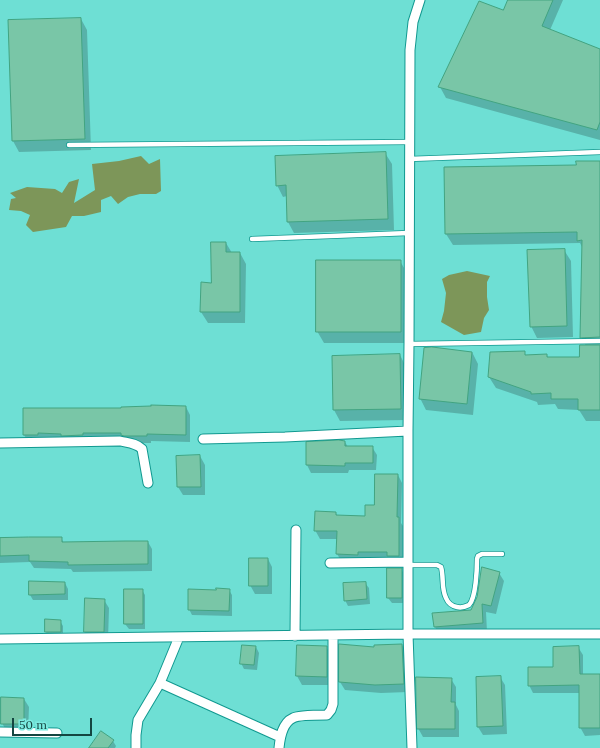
<!DOCTYPE html>
<html>
<head>
<meta charset="utf-8">
<style>
  body { margin:0 }
  #map { position:relative; width:600px; height:748px; overflow:hidden; background:#6edfd4; font-family:Lora,serif }
  canvas { display:block }
  .scale { position:absolute; left:12px; top:718px; width:80px; height:18px; box-sizing:border-box; border:2px solid #144641; border-top:0; padding-left:5px; font-size:12px; line-height:14px; white-space:nowrap; color:#144641; -webkit-text-stroke:3px #7cece1; paint-order:stroke }
</style>
</head>
<body>
<div id="map">
<canvas width="600" height="748"></canvas>
<div class="scale">50 m</div>
</div>
<script>
const context = document.querySelector('canvas').getContext('2d');
context.lineJoin = 'round';
function fill(path, color) { context.fillStyle = color; context.fill(path, 'evenodd'); }
function trace(path, color, width, dash) { context.strokeStyle = color; context.lineWidth = width; context.lineCap = dash ? 'butt' : 'round'; context.setLineDash(dash || []); context.stroke(path); }
fill(new Path2D(`
  M141 156 149 164 160 159 161 191 156 194H140L128 197 118 204 111 196 101 200V212L84 216H72L66 227 33 232 26 225 30 215 21 211 9 210 11 199 16 198 10 193 27 187 55 189 62 193 69 182 79 179 74 203 95 190 92 164 119 161Z
  M467 271 490 276 487 282V297L489 310 484 318 481 332 464 335 441 322 444 311 446 293 442 279 449 275Z`), '#7d9659');
fill(new Path2D(`
  M509 0H563L550 30 600 50V140L446 98 440 87 504 12Z
  M81 19 87 30 91 150 19 152 13 141 9 21Z
  M385 153 392 164 394 230 294 233 288 222 287 196 283 197 277 185Z
  M600 162V421H586L579 410 558 409 555 404 538 405 537 402 496 388 489 377 524 352 526 356 547 355 548 358H579L586 346 581 337 583 249 580 243 453 245 446 234 445 168 577 166Z
  M226 243 232 253H240L246 264 245 323H208L201 312Z
  M564 250 571 261 573 337 537 338 531 326Z
  M400 261 407 273V343H324L317 331Z
  M472 352 478 364 473 415 426 410 420 398Z
  M400 355 406 367 407 420 340 421 334 410Z
  M186 407 190 415V442L151 441V443H29L24 435V409H122Z
  M345 442 348 447H372L377 455 376 470H349L348 473H311L307 465Z
  M200 456 205 465V495H183L178 487Z
  M398 475 402 483 401 523 403 526V564L342 562 337 554 338 539H320L315 530 336 513 337 516 366 517Z
  M61 538 64 543 148 542 152 549V571L73 572 71 569 34 568 30 562 0 563V539Z
  M268 559 272 567V594H255L250 585Z
  M401 569 404 574V603H392L388 598Z
  M499 573 504 581 496 614 486 612 487 632 439 635 435 627 433 614 471 611Z
  M65 583 68 589V600H33L30 595Z
  M365 583 369 588 370 604 348 606 345 600Z
  M142 590 145 595V629H129L125 624Z
  M229 590 232 595V616L192 615 189 609 217 591Z
  M104 600 109 608 108 640H90L85 632Z
  M46 620 60 621 63 626V637L49 638 46 632Z
  M402 645 407 653 408 692 381 693 345 690 340 682 375 648Z
  M298 646 326 647 331 655V685H302L297 676Z
  M256 647 259 653 257 670 244 669 241 663Z
  M578 647 583 655V675H600V735L585 736 580 727V693H533L529 685 554 668Z
  M500 677 505 685 507 734 483 735 478 727Z
  M451 679 456 687V705L459 711V737H423L418 728Z
  M24 699 29 707 28 732H7L2 723Z
  M113 741 116 746 115 748H92Z`), '#0003');
const building = new Path2D(`
  M508 0H553L542 26 600 49V122L597 130 438 87 479 1 503 10Z
  M81 18 85 139 12 141 8 20Z
  M386 152 388 219 287 222 286 185 276 186 275 156Z
  M576 161H600V337L580 338 582 240 577 241V232L445 234 444 167 576 165Z
  M211 242H226V252H240V312H200L201 282 211 283Z
  M565 249 567 326 530 327 527 250Z
  M316 260H401V332H316Z
  M580 345H600V410H578V399H551V393L531 394V392L488 377 490 352 525 351V355L547 354V357H579Z
  M432 347 472 352 467 404 419 399 424 348Z
  M400 354 401 409 333 410 332 356Z
  M151 405 186 406V435L147 434V436H124L121 435V433H83V435L61 436V434L38 433V435H23V408H121V407L151 406Z
  M339 440 345 441V446H373V463H345V466L306 465V442Z
  M200 455 201 487H177L176 456Z
  M375 474H398L397 517H399V556H387V552H358V555L336 554 337 531H314L315 511 336 512V515L365 516V505H374Z
  M29 537H62V542L125 541H148V564L68 565V562L29 561V555L0 556V538Z
  M249 558H268V586H249Z
  M482 567 500 572 491 606 482 604 483 623 434 627 432 613 471 610 477 597Z
  M387 568H402V598H387Z
  M29 581 65 582V594L29 595Z
  M366 582 367 599 344 601 343 583Z
  M216 588 230 589 229 611 188 610V589L216 590Z
  M124 589H143V624H124Z
  M85 598 105 599 104 632H84Z
  M45 619 61 620V632H45Z
  M339 644 374 647V645L402 644 404 684 375 685 339 682Z
  M242 645 256 646 254 665 240 664Z
  M297 645 327 646V677L296 676Z
  M579 646 580 674H600V728H579V685L528 686V667H553V647Z
  M501 676 503 726 477 727 476 677Z
  M416 677 452 678 451 702H455V729H417Z
  M1 697 24 698V724H1Z
  M101 731 114 740 108 748H89Z`);
fill(building, '#79c6a7');
trace(building, '#42a380', 1);
const lane = new Path2D(`
  M69 145 410 142
  M409 159 600 152
  M252 239 409 233
  M409 344 600 341
  M408 565H437L441 567C444 577 441 588 446 598 448 603 451 606 457 607 461 608 465 607 469 605 476 598 477 569 477 559L478 556 482 554H502`);
const street = new Path2D(`
  M203 439 285 437 408 431
  M0 443 120 441C128 443 136 443 142 449L148 483
  M330 563 408 562
  M295 636 296 530
  M0 639 408 634H600
  M160 683 280 737
  M0 732 57 733
  M136 748V735L138 720 160 683 179 637
  M279 748C280 738 282 723 293 718 298 715 320 715 327 715L331 710 333 704V635
  M412 748 408 634V431L409 344 410 50 413 22 420 0`);
trace(lane, '#119990', 6);
trace(street, '#119990', 11);
trace(lane, '#fff', 4.5);
trace(street, '#fff', 9);
</script>
</body>
</html>
